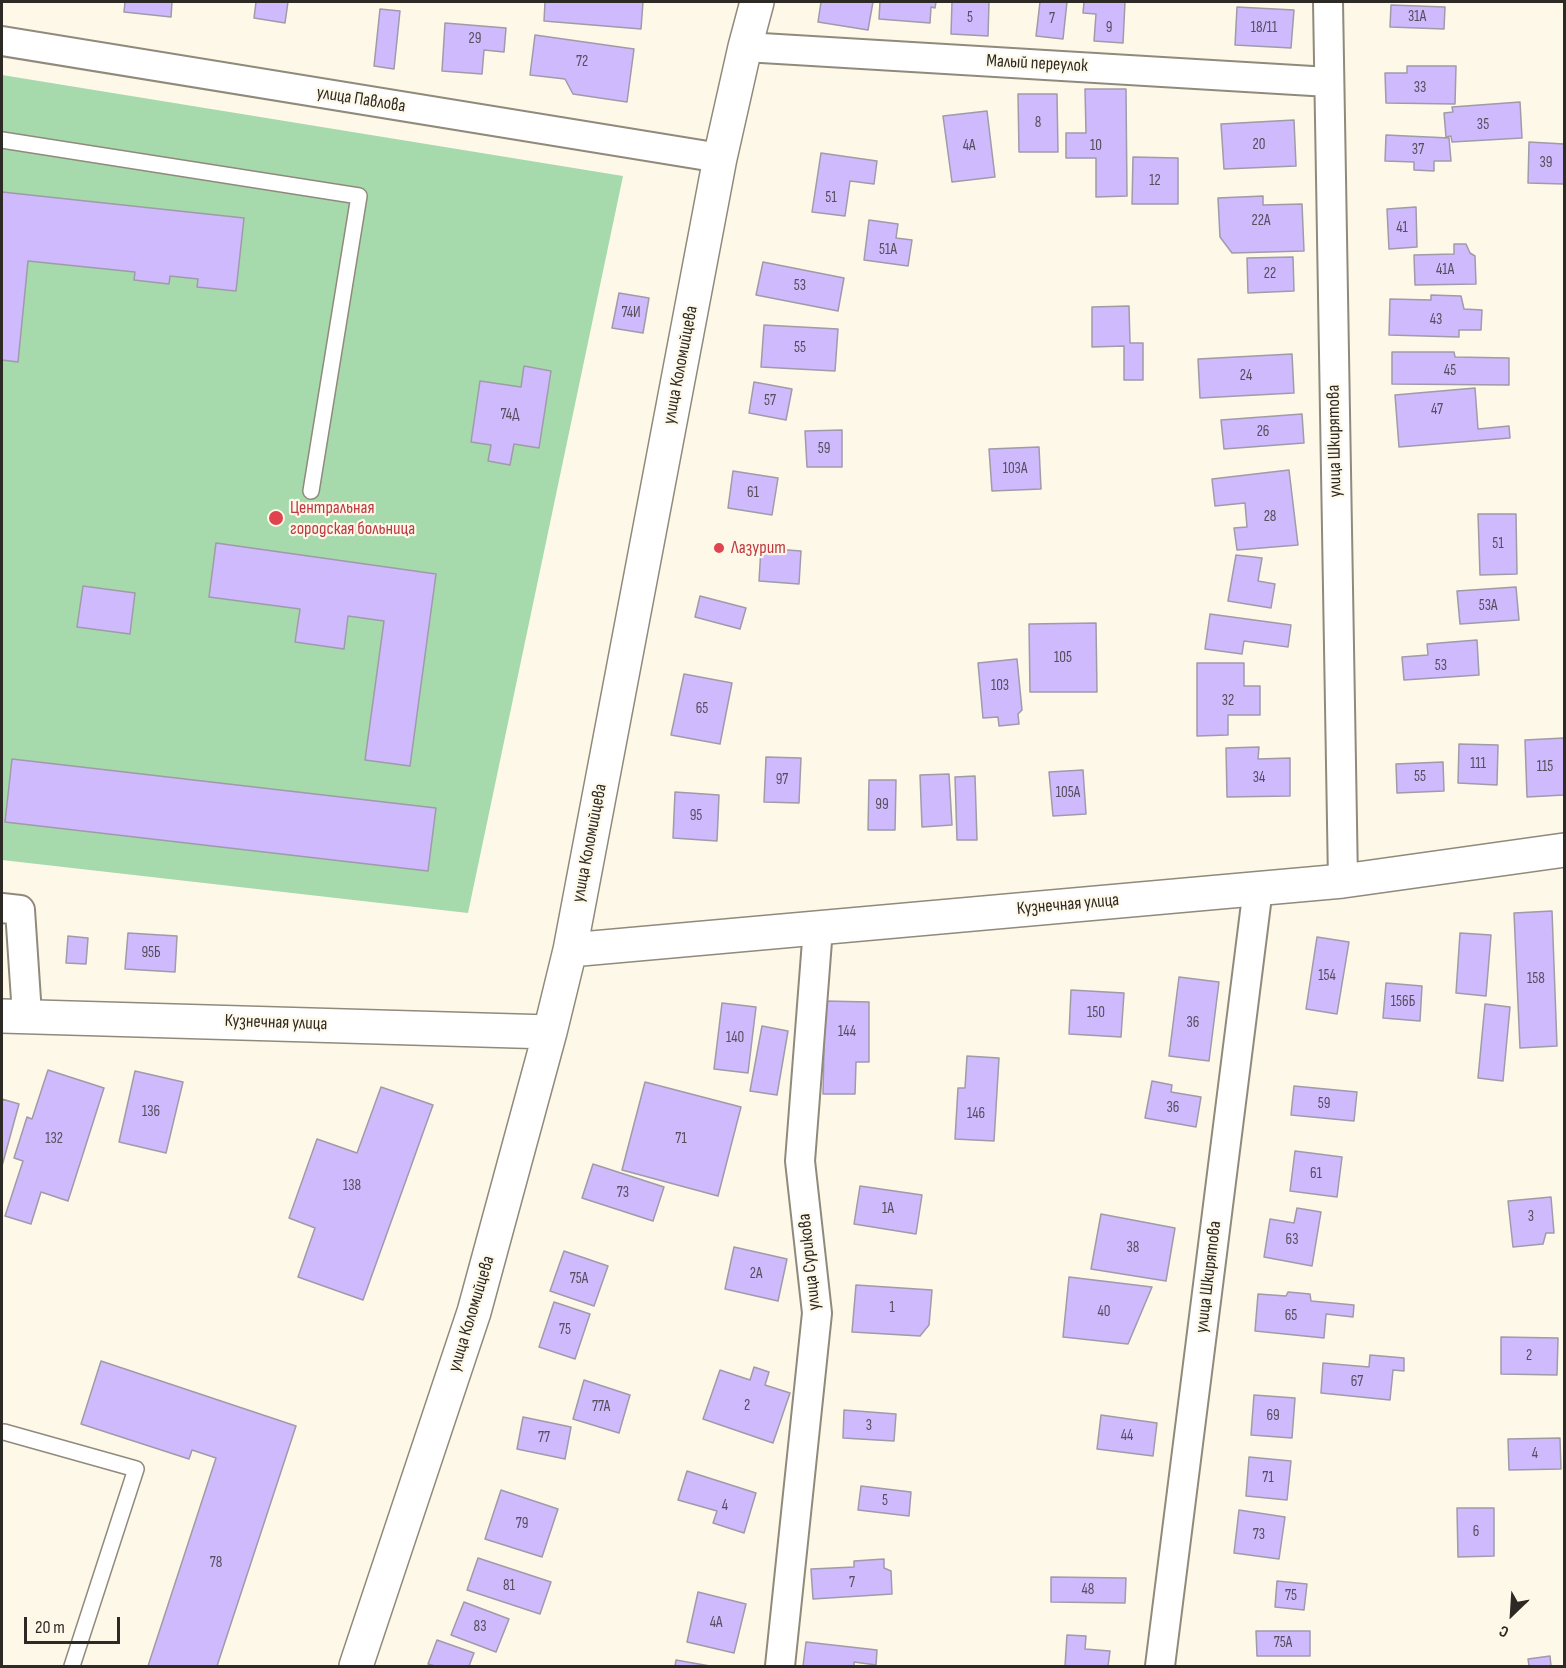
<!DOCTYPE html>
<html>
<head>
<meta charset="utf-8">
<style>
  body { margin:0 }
  #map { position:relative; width:1566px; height:1668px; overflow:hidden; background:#fef8e9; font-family:"Sofia Sans Condensed",sans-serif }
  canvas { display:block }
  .frame { position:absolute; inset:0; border:3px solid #2d2a25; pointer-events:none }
  .north { position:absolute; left:1482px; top:1584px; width:60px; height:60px; -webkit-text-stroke:4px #fef8e9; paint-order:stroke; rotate:205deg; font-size:16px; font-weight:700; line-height:24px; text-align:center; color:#2d2a25 }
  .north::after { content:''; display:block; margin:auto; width:21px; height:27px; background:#2d2a25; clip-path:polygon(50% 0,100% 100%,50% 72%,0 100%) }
  .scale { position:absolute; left:24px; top:1617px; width:96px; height:27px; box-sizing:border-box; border:3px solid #2d2a25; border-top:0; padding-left:8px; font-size:18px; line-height:21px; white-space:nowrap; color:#2d2a25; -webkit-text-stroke:4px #fef8e9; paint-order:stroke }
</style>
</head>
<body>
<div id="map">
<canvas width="1566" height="1668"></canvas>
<div class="frame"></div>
<div class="north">С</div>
<div class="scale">20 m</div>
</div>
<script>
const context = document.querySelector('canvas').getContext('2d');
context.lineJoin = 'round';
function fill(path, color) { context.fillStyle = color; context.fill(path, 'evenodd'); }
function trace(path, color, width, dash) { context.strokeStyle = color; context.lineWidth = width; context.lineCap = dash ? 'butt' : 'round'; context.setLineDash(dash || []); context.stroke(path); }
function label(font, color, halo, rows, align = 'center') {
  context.font = font + ' "Sofia Sans Condensed",sans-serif'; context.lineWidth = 4.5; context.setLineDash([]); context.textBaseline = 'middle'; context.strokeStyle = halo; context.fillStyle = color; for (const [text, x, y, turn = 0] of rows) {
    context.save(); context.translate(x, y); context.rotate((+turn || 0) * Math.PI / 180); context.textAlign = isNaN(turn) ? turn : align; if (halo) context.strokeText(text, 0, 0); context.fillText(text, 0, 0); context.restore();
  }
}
fill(new Path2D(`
  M2 75 623 176 468 913 2 860Z`), '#a6d9ac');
const building = new Path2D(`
  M125 2H172L171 17 124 12Z
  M256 2H288L285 23 254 18Z
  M545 2H643L641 29 544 21Z
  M821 2H873L868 30 818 22Z
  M880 2H936L935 8 931 7 930 23 879 19Z
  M952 2H989L988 36 951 34Z
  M1040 2H1067L1063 39 1036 36Z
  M1084 2H1125L1123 43 1094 41 1096 14 1083 13Z
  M1391 5 1445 7 1444 29 1390 27Z
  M1237 7 1294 10 1291 48 1235 45Z
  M380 9 400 11 394 69 374 66Z
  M445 23 506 28 504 52 484 50 482 74 442 71Z
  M535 35 634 49 627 102 573 94 565 79 530 75Z
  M1407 66H1456L1455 104 1386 103 1385 73H1407Z
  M1085 89H1126L1127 196 1096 197V158H1066V133H1086Z
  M1018 94H1057L1058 152H1019Z
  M1520 102 1522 138 1452 142 1451 136 1446 137 1444 113 1453 112 1452 107Z
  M987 111 995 177 952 182 943 116Z
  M1294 120 1296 166 1224 169 1221 124Z
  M1386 135 1449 138 1451 161H1434V171L1414 170V162L1385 161Z
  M1529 142 1564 144V184L1528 183Z
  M821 153 877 161 874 184 850 181 845 216 812 212Z
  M1133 157 1178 158V204H1132Z
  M2 192 244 218 236 291 197 287 198 279 170 276 169 284 134 280 135 272 28 261 18 362 2 360Z
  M1263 196V205L1302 204 1304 251 1232 253 1220 237 1218 198Z
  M1416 207 1417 247 1389 249 1387 209Z
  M869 220 898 224 896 238 912 240 908 266 864 260Z
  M1454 244H1466L1470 253 1475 256 1476 284 1415 285 1414 255 1454 254Z
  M1293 257 1294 291 1248 293 1247 258Z
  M763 262 844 278 838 311 756 295Z
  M619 293 649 298 643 333 612 328Z
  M1431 295 1461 296 1464 309 1482 310 1481 330H1459V337L1389 335 1390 299 1431 300Z
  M1129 306 1130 343H1143V380H1124V346L1092 347V307Z
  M764 325 838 329 835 371 761 367Z
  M1392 352H1454L1455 357 1509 358V385L1392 384Z
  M1292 354 1294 393 1200 398 1198 359Z
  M524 366 551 371 539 448 514 444 510 465 488 461 491 445 471 442 480 381 521 387Z
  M754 382 792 389 786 420 749 413Z
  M1475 388 1478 429 1509 426 1510 438 1399 447 1395 395Z
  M1302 414 1304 443 1224 449 1221 420Z
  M842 430V467H807L805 431Z
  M1039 447 1041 489 992 491 989 449Z
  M1289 470 1298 545 1237 550 1234 528 1247 527 1245 503 1215 506 1212 479Z
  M733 471 778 478 772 515 728 508Z
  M1478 514H1516L1517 574 1480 575Z
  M216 543 436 574 410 766 365 760 384 621 348 616 344 649 295 642 300 609 209 597Z
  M761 548 801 551 799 584 759 581Z
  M1236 555 1262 558 1258 581 1275 584 1271 608 1228 601Z
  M83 586 135 593 130 634 77 627Z
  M1516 587 1519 620 1460 624 1457 591Z
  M700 596 746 608 740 629 695 617Z
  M1210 614 1291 625 1288 647 1244 641 1242 654 1205 649Z
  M1096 623 1097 692H1030L1029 624Z
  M1477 640 1479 675 1404 680 1402 657 1428 655 1427 644Z
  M1017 659 1022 710 1018 714 1019 724 999 726 998 717 983 718 978 663Z
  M1197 663H1244V686H1260V715H1228V735L1197 736Z
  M684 674 732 683 720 744 671 735Z
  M1564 738V795L1527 797 1525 740Z
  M1459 744 1498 745 1497 785 1458 783Z
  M1259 747 1258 759 1290 758V796L1227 797 1226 748Z
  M766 757 801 758 799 803 764 802Z
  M12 759 436 808 428 871 5 822Z
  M1443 762 1444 791 1397 793 1396 764Z
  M1083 770 1086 814 1053 816 1049 772Z
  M949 774 952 825 922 827 920 775Z
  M975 776 977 840H957L955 777Z
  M869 780H896L895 830H868Z
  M675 792 719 795 717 841 673 838Z
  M1552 911 1557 1046 1520 1048 1514 913Z
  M128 933 177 936 175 972 125 969Z
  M1460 933 1491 935 1486 996 1456 993Z
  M68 936 88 938 86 964 66 963Z
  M1317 937 1349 942 1337 1014 1306 1009Z
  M1179 977 1219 982 1209 1061 1169 1056Z
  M1386 983 1422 986 1420 1021 1383 1018Z
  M1071 990 1124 993 1121 1037 1069 1034Z
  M825 1001 869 1002V1062H856L855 1094H823Z
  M722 1003 756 1007 748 1073 714 1069Z
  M1485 1004 1510 1007 1503 1081 1478 1078Z
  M762 1026 788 1031 777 1095 750 1091Z
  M967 1056 999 1058 994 1141 955 1139 958 1088H965Z
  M48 1070 104 1088 68 1201 41 1192 31 1224 5 1216 23 1161 14 1158 27 1117 32 1119Z
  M135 1071 183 1082 166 1153 119 1142Z
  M1152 1081 1172 1085 1171 1092 1201 1097 1196 1127 1145 1118Z
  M645 1082 741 1107 718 1196 622 1170Z
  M1294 1086 1357 1092 1354 1121 1291 1115Z
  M381 1087 433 1105 363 1300 298 1277 315 1228 289 1218 317 1139 357 1153Z
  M2 1099 19 1104 2 1166Z
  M1295 1151 1342 1157 1337 1197 1290 1191Z
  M593 1164 664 1187 653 1221 582 1198Z
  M860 1186 922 1195 916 1234 854 1224Z
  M1551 1197 1554 1233H1546L1543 1244 1513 1247 1508 1201Z
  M1297 1208 1321 1212 1312 1266 1264 1257 1270 1219 1294 1223Z
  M1101 1214 1175 1228 1166 1281 1091 1269Z
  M734 1247 787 1259 778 1301 725 1289Z
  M564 1251 608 1266 594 1306 550 1291Z
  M1069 1277 1152 1287 1128 1344 1063 1337Z
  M856 1285 932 1290 929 1325 920 1336 852 1332Z
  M1288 1292 1310 1294 1311 1301 1354 1305 1353 1317 1326 1314 1324 1338 1255 1331 1258 1294 1286 1296Z
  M554 1302 590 1314 575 1359 539 1347Z
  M1501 1337 1558 1338 1557 1375 1501 1374Z
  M1370 1355 1404 1358V1371L1393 1370 1390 1400 1321 1393 1323 1363 1369 1367Z
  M101 1361 296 1426 217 1666H148L216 1458 192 1450 189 1459 81 1424Z
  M754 1367 769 1372 765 1385 790 1393 773 1443 703 1419 720 1370 750 1380Z
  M584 1380 630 1395 619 1433 573 1419Z
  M1254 1395 1295 1398 1292 1438 1251 1435Z
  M844 1410 896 1414 894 1441 843 1438Z
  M1101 1415 1157 1423 1153 1456 1097 1449Z
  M523 1417 571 1427 565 1459 517 1449Z
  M1560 1438 1561 1469 1509 1470 1508 1439Z
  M1249 1457 1291 1461 1287 1500 1246 1496Z
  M687 1471 756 1493 744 1533 713 1523 717 1511 678 1500Z
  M861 1486 911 1492 909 1516 858 1510Z
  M501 1490 558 1509 542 1557 485 1539Z
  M1457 1508H1494V1556L1458 1557Z
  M1239 1510 1285 1517 1279 1559 1234 1553Z
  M478 1558 551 1582 540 1614 467 1590Z
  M884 1559V1568L891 1571 892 1594 813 1599 811 1569 854 1567V1561Z
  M1051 1577 1126 1578 1125 1603 1051 1602Z
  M1277 1581 1307 1584 1304 1610 1275 1607Z
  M698 1592 746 1604 734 1653 687 1642Z
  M464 1602 509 1619 496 1652 451 1635Z
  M1256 1631H1310V1656H1257Z
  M1067 1635 1086 1636 1085 1649 1110 1651 1108 1666H1065Z
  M437 1640 474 1653 469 1666H435L428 1664Z
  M806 1642 877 1650 876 1665 854 1662V1666H803Z
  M1550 1656 1551 1666H1529L1528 1659Z
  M676 1660 710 1666H675Z`);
fill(building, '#cebafc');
trace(building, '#9f9ba9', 1.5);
const service = new Path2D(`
  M2 140 359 196 311 491
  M4 1432 136 1469 72 1666`);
const minor = new Path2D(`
  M1328 2 1343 881
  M2 41 720 158
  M745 47 1329 82
  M2 908 20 910 27 1015
  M780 1666 817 1313 800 1161 818 928
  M1160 1666 1258 888`);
const secondary = new Path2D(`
  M570 950 1343 881 1564 850
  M2 1016 550 1032
  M356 1666 474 1312 550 1032 570 950 720 158 745 47 757 2`);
trace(service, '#908a7d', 18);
trace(minor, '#908a7d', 32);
trace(secondary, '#908a7d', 36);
trace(service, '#fff', 15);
trace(minor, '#fff', 28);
trace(secondary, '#fff', 33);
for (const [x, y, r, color] of [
  [276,518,8,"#e0444e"],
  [719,548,6,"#e0444e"]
]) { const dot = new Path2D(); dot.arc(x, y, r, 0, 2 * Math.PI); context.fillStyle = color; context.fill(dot); trace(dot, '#fef8e9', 2); }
label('15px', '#554e5b', null, [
  ["31А",1417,17],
  ["5",970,18],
  ["7",1052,19],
  ["9",1109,28],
  ["18/11",1264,28],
  ["29",475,39],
  ["72",582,62],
  ["33",1420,88],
  ["8",1038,123],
  ["35",1483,125],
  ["20",1259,145],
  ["4А",969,146],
  ["10",1096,146],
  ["37",1418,150],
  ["39",1546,163],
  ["12",1155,181],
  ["51",831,198],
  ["22А",1261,221],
  ["41",1402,228],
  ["51А",888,250],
  ["41А",1445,270],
  ["22",1270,274],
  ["53",800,286],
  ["74И",631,313],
  ["43",1436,320],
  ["55",800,348],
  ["45",1450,371],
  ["24",1246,376],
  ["57",770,401],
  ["47",1437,410],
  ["74Д",510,415],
  ["26",1263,432],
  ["59",824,449],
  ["103А",1015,469],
  ["61",753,493],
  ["28",1270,517],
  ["51",1498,544],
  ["53А",1488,606],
  ["105",1063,658],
  ["53",1441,666],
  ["103",1000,686],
  ["32",1228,701],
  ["65",702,709],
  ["111",1478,764],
  ["115",1545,767],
  ["55",1420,777],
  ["34",1259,778],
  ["97",782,780],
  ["105А",1068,793],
  ["99",882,805],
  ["95",696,816],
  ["95Б",151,953],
  ["154",1327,976],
  ["158",1536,979],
  ["156Б",1403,1002],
  ["150",1096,1013],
  ["36",1193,1023],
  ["144",847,1032],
  ["140",735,1038],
  ["59",1324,1104],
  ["36",1173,1108],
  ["136",151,1112],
  ["146",976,1114],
  ["132",54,1139],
  ["71",681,1139],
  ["61",1316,1174],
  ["138",352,1186],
  ["73",623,1193],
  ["1А",888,1209],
  ["3",1531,1217],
  ["63",1292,1240],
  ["38",1133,1248],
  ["2А",756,1274],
  ["75А",579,1279],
  ["1",892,1308],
  ["40",1104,1312],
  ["65",1291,1316],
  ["75",565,1330],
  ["2",1529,1356],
  ["67",1357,1382],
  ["2",747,1406],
  ["77А",601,1407],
  ["69",1273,1416],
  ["3",869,1426],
  ["44",1127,1436],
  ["77",544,1438],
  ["4",1535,1454],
  ["71",1268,1478],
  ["5",885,1501],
  ["4",725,1506],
  ["79",522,1524],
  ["6",1476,1532],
  ["73",1259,1535],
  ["78",216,1563],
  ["7",852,1583],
  ["81",509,1586],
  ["48",1088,1590],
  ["75",1291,1596],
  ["4А",716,1623],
  ["83",480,1627],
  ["75А",1283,1643]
]);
label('18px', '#2d2a25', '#fef8e9', [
  ["Малый переулок",1037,64,3],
  ["улица Павлова",361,100,9],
  ["улица Коломийцева",681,365,-79],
  ["улица Шкирятова",1335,441,-91],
  ["улица Коломийцева",590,843,-79],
  ["Кузнечная улица",1068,905,-5],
  ["Кузнечная улица",276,1023,2],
  ["улица Сурикова",810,1262,-96],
  ["улица Шкирятова",1209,1277,-83],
  ["улица Коломийцева",472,1314,-73]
]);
label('18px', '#be3a42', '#fef8e9', [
  ["Центральная",290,508],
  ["городская больница",290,529],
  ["Лазурит",731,548]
], 'left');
</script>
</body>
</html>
